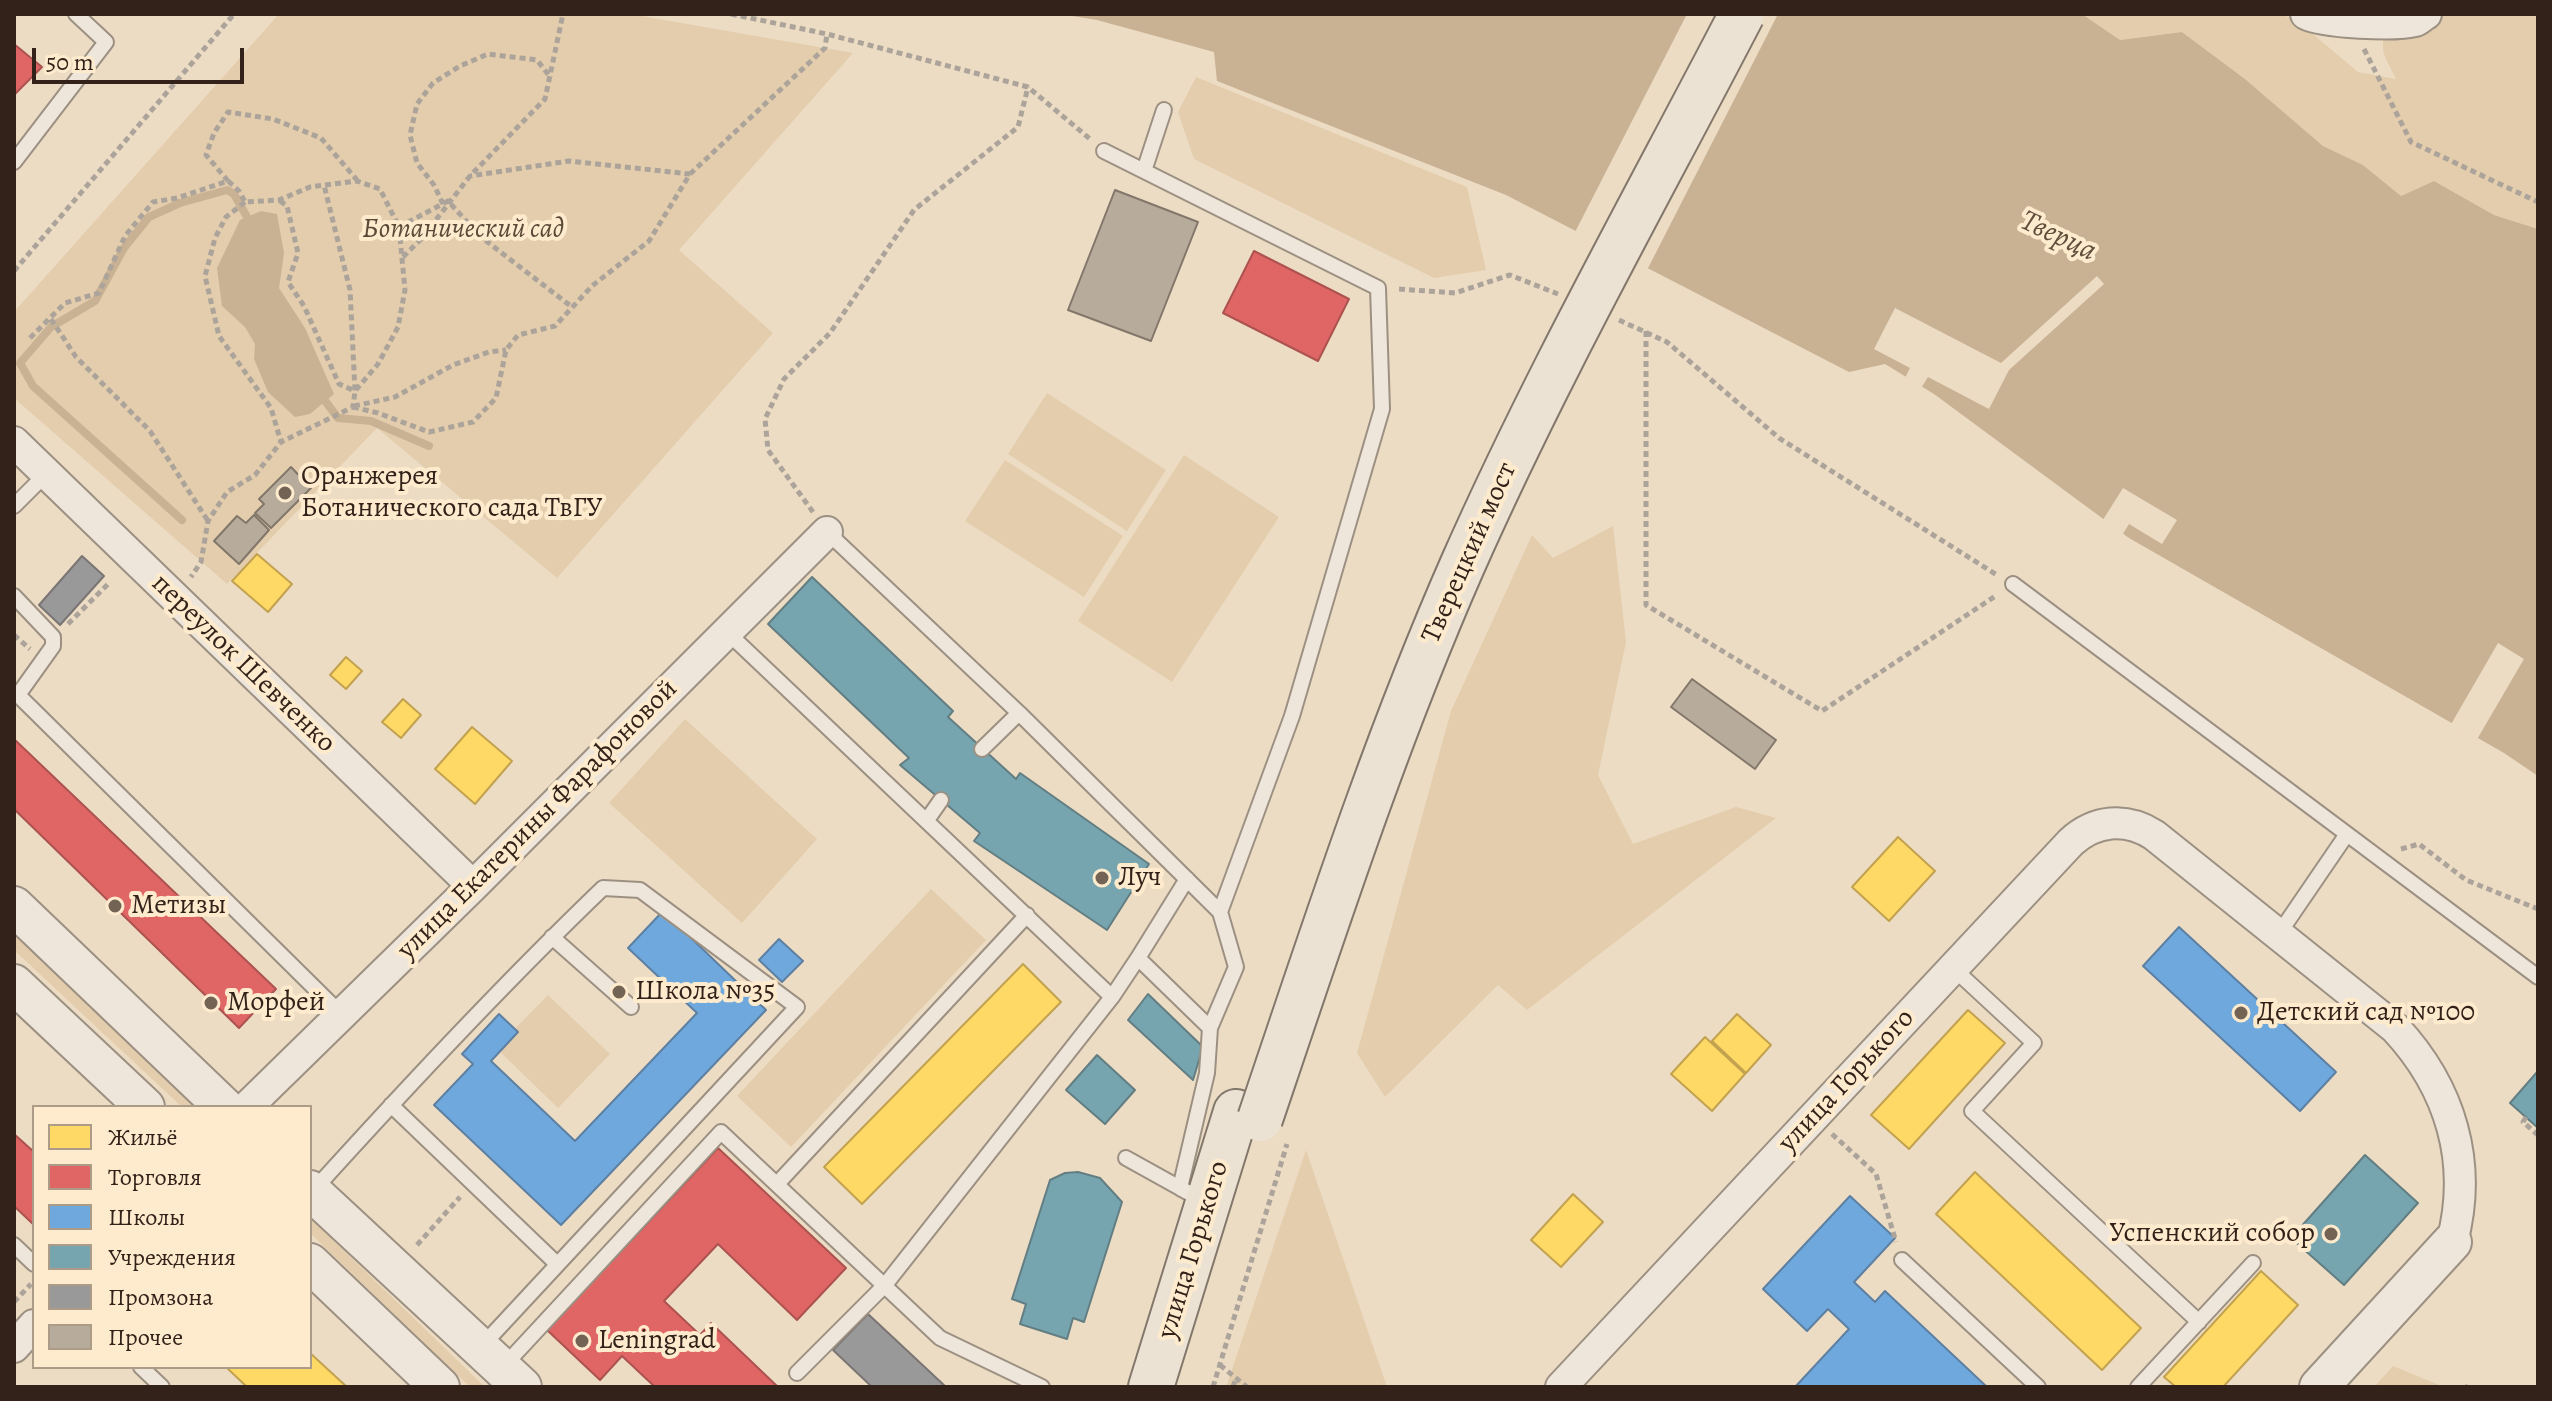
<!DOCTYPE html>
<html>
<head>
<meta charset="utf-8">
<style>
  body { margin:0 }
  #map { position:relative; width:2552px; height:1401px; overflow:hidden; background:#eddcc4; font-family:Alegreya,serif }
  canvas { display:block }
  .frame { position:absolute; inset:0; border:16px solid #322219; pointer-events:none }
  .legend { position:absolute; left:32px; top:1105px; width:280px; height:264px; box-sizing:border-box; background:#feebce; border:2px solid #ac9b86; margin:0; padding:10px 14px; list-style:none; font-size:24px; color:#322219 }
  .legend li { display:flex; align-items:center; gap:16px; height:40px }
  .legend b { width:40px; border:2px solid #ac9b86 }
  .scale { position:absolute; left:32px; top:48px; width:212px; height:36px; box-sizing:border-box; border:4px solid #322219; border-top:0; padding-left:10px; font-size:24px; line-height:28px; white-space:nowrap; color:#322219; -webkit-text-stroke:6px #feebce; paint-order:stroke }
</style>
</head>
<body>
<div id="map">
<canvas width="2552" height="1401"></canvas>
<div class="frame"></div>
<ul class="legend">
<li><b style="height:22px;background:#ffd966"></b>Жильё</li>
<li><b style="height:22px;background:#e06666"></b>Торговля</li>
<li><b style="height:22px;background:#6fa8dc"></b>Школы</li>
<li><b style="height:22px;background:#76a5af"></b>Учреждения</li>
<li><b style="height:22px;background:#999"></b>Промзона</li>
<li><b style="height:22px;background:#b7ab9b"></b>Прочее</li>
</ul>
<div class="scale">50 m</div>
</div>
<script>
const context = document.querySelector('canvas').getContext('2d');
context.lineJoin = 'round';
function fill(path, color) { context.fillStyle = color; context.fill(path, 'evenodd'); }
function trace(path, color, width, dash) { context.strokeStyle = color; context.lineWidth = width; context.lineCap = dash ? 'butt' : 'round'; context.setLineDash(dash || []); context.stroke(path); }
function label(font, color, halo, rows, align = 'center') {
  context.font = font + ' Alegreya,serif'; context.lineWidth = 8; context.setLineDash([]); context.textBaseline = 'middle'; context.strokeStyle = halo; context.fillStyle = color; for (const [text, x, y, turn = 0] of rows) {
    context.save(); context.translate(x, y); context.rotate((+turn || 0) * Math.PI / 180); context.textAlign = isNaN(turn) ? turn : align; if (halo) context.strokeText(text, 0, 0); context.fillText(text, 0, 0); context.restore();
  }
}
fill(new Path2D(`
  M279 14H630L853 53 679 250 773 333 557 578 377 428 227 584 14 398V312Z
  M2082 14H2283L2307 29 2358 72 2396 79C2387 59 2378 53 2386 29L2419 30 2443 14H2538V229L2494 215 2434 181 2401 196 2363 165 2323 146 2245 79 2182 32 2120 40Z
  M1196 77 1467 187 1486 270 1434 278 1194 159 1178 112Z
  M1047 393 1166 470 1127 531 1008 454Z
  M1184 455 1279 517 1172 682 1078 621Z
  M1005 460 1123 536 1084 597 965 521Z
  M1613 526 1626 642 1598 775 1633 844 1736 807 1776 818 1527 1010 1498 985 1385 1097 1357 1053 1451 711 1532 535 1553 558Z
  M685 719 817 839 742 923 609 803Z
  M931 889 986 940 791 1147 737 1096Z
  M14 931 199 1107H182L14 950Z
  M548 995 610 1054 558 1108 496 1048Z
  M1306 1150 1387 1387H1226Z
  M310 1218 485 1387H470L310 1233Z
  M2393 1366 2444 1387H2374Z`), '#e3cdac');
fill(new Path2D(`
  M1060 14H2082L2120 40 2182 32 2245 79 2323 146 2363 165 2401 196 2434 181 2494 215 2538 229V776L2504 753 2129 538 1934 394 1885 364 1849 372 1506 195 1217 81 1214 52 1097 20Z
  M261 211 277 214 284 253 279 288 305 328 334 394 310 414 295 417 268 392 254 359 255 344 245 327 222 306 217 268 240 220Z`), '#c9b194');
fill(new Path2D(`
  M1687 14H1778L1646 272 1574 234Z
  M2097 276 2104 284 2009 370 1989 409 1928 377 1920 390 1904 380 1910 368 1874 349 1895 308 2001 363Z
  M2123 488 2177 520 2162 544 2129 524 2121 537 2101 523Z
  M2498 643 2524 659 2476 741 2450 726Z`), '#eddcc4');
const homes = new Path2D(`
  M257 554 292 584 268 612 232 581Z
  M346 657 362 671 346 689 330 675Z
  M403 699 421 715 401 738 382 722Z
  M472 727 512 761 475 804 435 769Z
  M1898 837 1935 871 1889 921 1852 887Z
  M1023 964 1061 1002 862 1204 824 1167Z
  M1968 1010 2005 1043 1909 1149 1871 1115Z
  M1737 1014 1771 1045 1746 1073 1712 1041Z
  M1705 1037 1745 1074 1712 1111 1671 1074Z
  M1975 1172 2141 1328 2102 1370 1936 1214Z
  M1573 1194 1603 1222 1561 1267 1531 1240Z
  M2261 1271 2298 1305 2223 1387H2176L2164 1377Z
  M310 1353 347 1387H247L226 1367H310Z`);
fill(homes, '#ffd966');
trace(homes, '#c2a24f', 2);
const shops = new Path2D(`
  M14 44 42 67 14 95Z
  M1254 251 1349 299 1318 361 1223 313Z
  M14 739 276 989 239 1028 14 809Z
  M14 1134 34 1152V1225L14 1206Z
  M718 1148 846 1268 797 1320 718 1244 664 1301 700 1335 711 1323 778 1387H655L622 1356 600 1380 547 1330Z`);
fill(shops, '#e06666');
trace(shops, '#ac524f', 2);
const schools = new Path2D(`
  M663 911 766 1010 561 1225 434 1105 473 1064 462 1054 499 1014 518 1032 491 1061 575 1141 697 1013 628 948Z
  M2179 927 2336 1072 2300 1111 2143 966Z
  M779 939 803 961 782 982 759 960Z
  M1850 1196 1895 1238 1854 1282 1875 1302 1885 1291 1987 1387H1795L1849 1329 1828 1309 1807 1331 1763 1289Z`);
fill(schools, '#6fa8dc');
trace(schools, '#5d80a2', 2);
const public = new Path2D(`
  M812 577 953 711 948 717 1016 779 1020 773 1149 864 1107 930 974 841 980 833 900 765 909 758 768 624Z
  M1148 994 1203 1047 1193 1080 1128 1020Z
  M1097 1055 1135 1090 1105 1124 1066 1090Z
  M2538 1071V1128L2510 1103Z
  M2365 1155 2418 1203 2344 1285 2291 1238Z
  M1078 1172 1100 1178 1122 1202 1084 1322 1073 1318 1067 1339 1020 1324 1026 1304 1012 1299 1050 1180 1065 1173Z`);
fill(public, '#76a5af');
trace(public, '#627e82', 2);
const industry = new Path2D(`
  M82 556 104 576 60 625 39 605Z
  M868 1314 946 1387H872L833 1350Z`);
fill(industry, '#999');
trace(industry, '#7a7573', 2);
trace(new Path2D(`
  M326 402 338 418 371 421 429 446
  M182 520 33 386 20 363 51 327 95 301 124 248 149 217 180 203 227 190 234 194 247 217`), '#c9b194', 8);
const building = new Path2D(`
  M1115 190 1198 222 1151 341 1068 310Z
  M291 467 311 488 271 528 255 513 264 504 259 499Z
  M254 515 269 530 239 564 214 541 237 516 246 523Z
  M1692 679 1776 740 1755 769 1671 707Z`);
fill(building, '#b7ab9b');
trace(building, '#82776a', 2);
const service = new Path2D(`
  M1104 151 1378 288 1382 409 1292 716 1220 912 1236 967 1210 1028
  M14 162 106 42 76 14
  M1144 171 1164 110
  M14 506 47 473
  M827 532 1019 713 1220 912
  M2013 584 2538 977
  M14 596 53 637V646L18 695 342 1015
  M727 632 1112 997 885 1285 797 1373
  M982 749 1019 713
  M927 820 941 800
  M1187 879 1138 958 1210 1028 1207 1073 1180 1188 1204 1201
  M2278 935 2347 834
  M552 937 631 1007
  M1953 968 2034 1043 1972 1111 2199 1322
  M1112 997 1138 958
  M391 1105 557 1264
  M1126 1158 1180 1188
  M777 1184 1027 915
  M312 1192C406 1088 502 985 603 888L640 890 797 1007 480 1348
  M14 1245 34 1264
  M1902 1260 2038 1387
  M141 1367 162 1387
  M502 1368 721 1132 940 1338 1042 1387
  M2138 1387 2253 1263`);
const minor = new Path2D(`
  M2306 14C2323 23 2396 26 2415 21 2419 20 2422 16 2426 14
  M14 442 473 886
  M247 1107 473 886 827 532
  M14 1347 34 1325
  M1561 1387 2071 842C2095 820 2126 817 2154 835L2395 1028C2451 1088 2473 1163 2452 1242`);
const tertiary = new Path2D(`
  M14 906 224 1107
  M14 984 145 1107
  M310 1190 522 1387
  M310 1263 440 1387
  M2319 1387 2452 1242`);
const primary = new Path2D(`
  M1151 1387 1236 1112`);
trace(service, '#9c9082', 18);
trace(minor, '#9c9082', 34);
trace(tertiary, '#9c9082', 42);
trace(primary, '#82776a', 48);
trace(new Path2D(`
  M731 14 827 34 1028 87 1090 139
  M2364 49 2411 142 2538 202
  M690 174 825 48 827 34
  M228 181 206 155 214 133 228 112 273 119 321 138 357 180
  M280 201 287 206 298 253 288 282 304 306 339 384 355 391 350 290 324 185
  M245 202 226 217 215 238 205 276 219 336 271 408 281 442
  M443 204 434 185 417 163 410 135 417 104 433 83 460 66 488 54 537 60 551 78
  M399 227 448 201 481 237 572 307
  M403 257 421 239 470 176 545 99 563 14
  M14 271 234 14
  M1399 289 1455 293 1510 275 1558 294
  M51 319 76 357 150 431 208 521
  M1619 320 1667 342 1779 438 1997 575
  M1646 331V605L1822 711 1997 595
  M30 338 65 303 99 293 125 236 153 202 177 198 228 181 239 191 245 202 279 200 310 187 357 181 380 189 399 227 405 290 398 327 378 364 355 391 353 407 281 442 255 475 227 492 208 521 201 562 191 577
  M354 406 395 397 453 365 489 352 506 350
  M353 407 378 413 429 432 473 422 496 398 506 350 518 335 555 326 592 286 649 241 690 174 569 161 470 176
  M813 512 768 450 765 419 784 379 830 333 914 210 1018 127 1028 87
  M68 624 109 583
  M14 635 30 649
  M2401 849 2419 844 2466 880 2538 909
  M2526 1117 2523 1122 2538 1135
  M1832 1134 1876 1174 1896 1242
  M417 1245 460 1197
  M14 1302 31 1284
  M1220 1365 1247 1387
  M1213 1387 1287 1144
  M1233 1387 1236 1378
  M2467 1387 2468 1385`), '#aca49a', 5, [6, 4]);
trace(service, '#eee6da', 14);
trace(minor, '#eee6da', 30);
trace(tertiary, '#eee6da', 38);
trace(primary, '#ebe2d3', 44);
const primaryBridge = new Path2D(`
  M1260 1119C1323 933 1383 746 1462 566 1545 378 1647 197 1742 14`);
trace(primaryBridge, '#82776a', 48, []);
trace(primaryBridge, '#ebe2d3', 44);
for (const [x, y, r, color] of [
  [285,493,8,"#736355"],
  [1102,878,8,"#736355"],
  [115,906,8,"#736355"],
  [619,992,8,"#736355"],
  [211,1003,8,"#736355"],
  [2241,1013,8,"#736355"],
  [2331,1234,8,"#736355"],
  [582,1341,8,"#736355"]
]) { const dot = new Path2D(); dot.arc(x, y, r, 0, 2 * Math.PI); context.fillStyle = color; context.fill(dot); trace(dot, '#feebce', 3); }
label('italic 28px', '#5c4a39', '#feebce', [
  ["Ботанический сад",463,230]
]);
label('28px', '#322219', '#feebce', [
  ["Оранжерея",301,477],
  ["Ботанического сада ТвГУ",301,509],
  ["Луч",1118,878],
  ["Метизы",131,906],
  ["Школа №35",635,992],
  ["Морфей",227,1003],
  ["Детский сад №100",2257,1013],
  ["Успенский собор",2315,1234,"right"],
  ["Leningrad",598,1341]
], 'left');
label('28px', '#322219', '#feebce', [
  ["Тверецкий мост",1470,553,-66],
  ["переулок Шевченко",243,664,44],
  ["улица Екатерины Фарафоновой",538,820,-45],
  ["улица Горького",1847,1081,-47],
  ["улица Горького",1194,1250,-73]
]);
label('italic 30px', '#614e3d', '#feebce', [
  ["Тверца",2058,237,25]
]);
</script>
</body>
</html>
